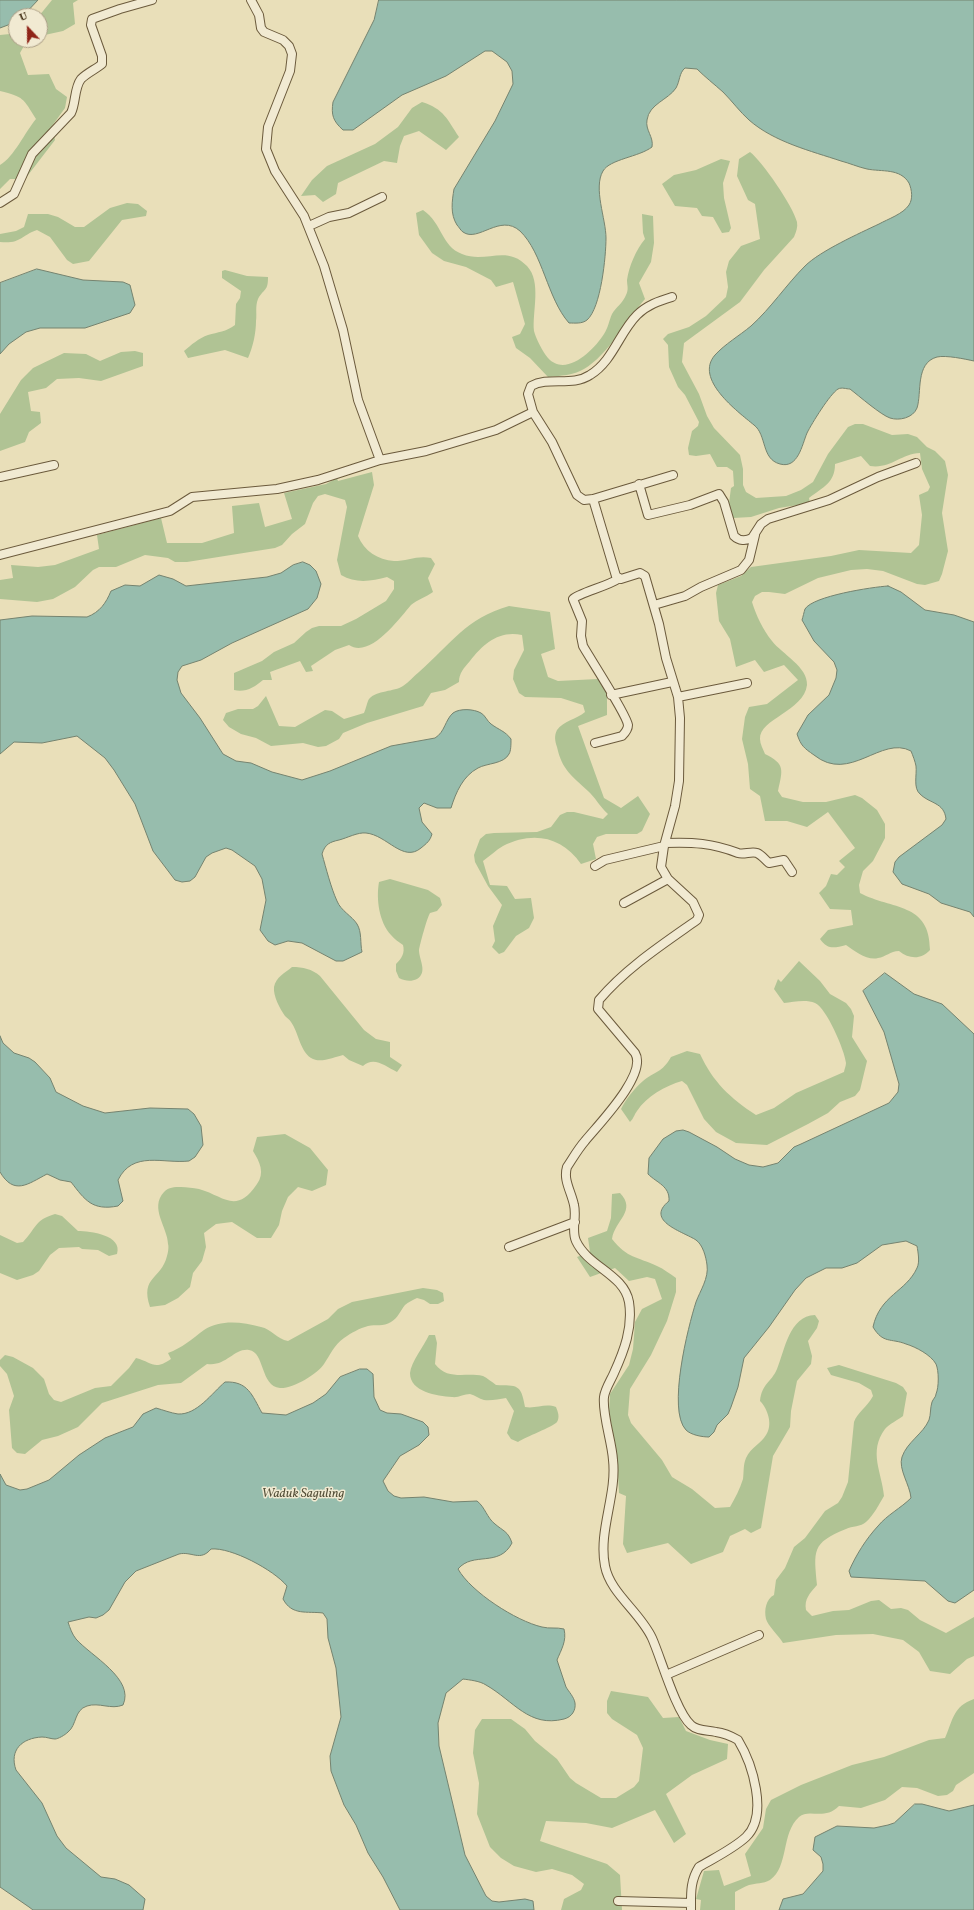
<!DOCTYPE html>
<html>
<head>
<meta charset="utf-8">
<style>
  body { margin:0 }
  #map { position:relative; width:974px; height:1910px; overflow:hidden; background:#e9dfb9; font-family:Vollkorn,serif }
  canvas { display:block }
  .north { position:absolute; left:8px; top:8px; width:40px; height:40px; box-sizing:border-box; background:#f1ead2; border:1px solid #ab9e86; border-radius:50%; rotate:338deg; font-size:11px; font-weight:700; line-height:16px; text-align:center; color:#412d13 }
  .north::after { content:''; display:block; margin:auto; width:14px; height:18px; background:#8f2418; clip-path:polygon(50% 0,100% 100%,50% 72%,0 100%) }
</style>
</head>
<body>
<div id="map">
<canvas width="974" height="1910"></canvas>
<div class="north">U</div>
</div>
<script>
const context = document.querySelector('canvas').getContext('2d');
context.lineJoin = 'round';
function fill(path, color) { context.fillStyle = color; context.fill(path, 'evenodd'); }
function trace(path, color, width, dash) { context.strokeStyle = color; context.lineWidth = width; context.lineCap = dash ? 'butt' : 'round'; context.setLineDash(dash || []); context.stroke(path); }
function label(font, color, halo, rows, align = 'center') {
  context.font = font + ' Vollkorn,serif'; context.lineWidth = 3; context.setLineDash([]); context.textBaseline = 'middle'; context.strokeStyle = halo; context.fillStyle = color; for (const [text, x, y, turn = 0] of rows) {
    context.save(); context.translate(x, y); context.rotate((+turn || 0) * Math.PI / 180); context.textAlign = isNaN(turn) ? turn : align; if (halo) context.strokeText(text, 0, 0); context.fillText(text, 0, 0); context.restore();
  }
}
fill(new Path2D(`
  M52 0H78L73 3 75 24 63 31 40 36 39 16Z
  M16 31V40H33L25 44 20 53 28 75 49 74 56 89 67 97 65 108 52 126 55 140 25 179H10L0 189V165C14 157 25 132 36 119 23 98 24 97 0 91V35L10 34Z
  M422 102C444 109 447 119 459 137L446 150 419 131 404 136 400 146 397 163 384 161 338 183 336 194 323 202 315 195 301 196 312 180 327 166 375 144 398 127 412 108Z
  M750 152C762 161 793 206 797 222 798 227 796 232 794 237L764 270 740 302 684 343 682 362 699 394 707 416 714 428 740 455 743 469V485L746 492 756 498 786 496 801 490 813 482 828 454 848 427 855 424H863L892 435 908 434 917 437 927 447 935 451 945 461 948 475 942 513 948 551 942 574 939 581 925 585 917 584 883 571 867 569 851 570 818 578 785 594 769 592H762L755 596 752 602C756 615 763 630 772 641 782 654 808 667 807 685 804 711 759 719 760 739 760 744 763 749 765 754 785 764 783 769 778 791L782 797 803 802H826L855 795 862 798 877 810 885 824V838L873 861 863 871 859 885 860 893C892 910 930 902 930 950 921 960 909 959 899 951 890 951 886 957 878 958 868 961 854 951 846 945 834 948 828 950 820 939L828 930 853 925 851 910 830 909 819 893 826 886 831 874 837 875 845 867 839 861 855 848 828 812 807 827 787 821H765L760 796 750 789 748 764 742 739 745 717 749 707 767 704 798 680 784 665 764 672 755 660 736 667 730 639 719 621 716 593 718 585 741 576 751 567 831 556 859 550 911 553 919 545 922 515 919 495 928 491 930 487 922 469 920 453C900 454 891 469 870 466L861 456 835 464C835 483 823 487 809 498L810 503 779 508 751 517 733 518 729 503 731 488 734 486 733 471 727 467H717L710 454 696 456 689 455 688 448 692 431 698 426 699 422 685 395 678 387 669 367 668 345 663 339 668 334 689 327 706 316 726 297 728 287 726 272 729 261 741 246 760 239 755 204 748 200 737 176 739 159Z
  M721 159 730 161 723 183 724 198 731 228 729 232 722 233 713 217 702 216 697 208 675 206 662 184 674 175 696 170Z
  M127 203 138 204 147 211 146 216 122 220 89 261 73 264 67 260 50 237 37 230C20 236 21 244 0 242V234L16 231 24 227 28 214H48L58 217 75 227H84L110 208Z
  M423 210C443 224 441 246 462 254 486 264 506 244 527 266 542 282 532 312 534 331 536 339 543 352 548 358 566 378 594 350 604 334 608 328 609 321 612 314 616 307 623 303 626 295 629 289 627 286 627 280 629 266 636 250 645 239L643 233 642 214 653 216 654 243 651 262 639 283 645 299C627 320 608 355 584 369 574 375 560 376 548 377L530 358 516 348 512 337 520 334 525 324 513 282 496 287 491 280 466 267 444 261 432 253 419 235 416 213Z
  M225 270 247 276 268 277C268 292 264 288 258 299 255 306 257 314 256 321 256 333 253 347 248 358L225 350 188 358 184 351C191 345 199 338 208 335 218 332 226 332 235 325L236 304 240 298 241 291 222 278V271Z
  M135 351 143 353V366L101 381 79 378 57 379 46 388 28 392 31 411 40 412 41 423 29 432 25 442 0 451V414L21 380 33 368 64 353 86 354 100 361 121 352Z
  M372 472 374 485 358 536C364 551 378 560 394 561 407 561 418 555 431 558L435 564 428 578 433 592C426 597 417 600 411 605 399 619 370 659 349 645L335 650 311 666 313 671 306 672 300 661 270 672 272 680H263C255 687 245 693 234 690V673L262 661 274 652 294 643 306 632 312 628 319 626H341L356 619 386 601 394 589V581L387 577C372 581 356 584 341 575L337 560 347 507 345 500 325 494 318 496 313 503 305 524 292 534 282 545 275 548 187 562H175L168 558 145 555 116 567H99L93 570 75 587 53 599 37 602 0 599V580L13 578 11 565 38 567 55 565 99 549 97 535 161 518 167 543H202L234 533 232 506 259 503 265 527 292 519 284 493 326 484 337 478 338 481Z
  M509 606 550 612 555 649 541 654 548 677 558 681 598 679 607 694V715L578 726 604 798 621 808 638 796 650 814 642 831 637 834H606L597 837 593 844 596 859 581 864C562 836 532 831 503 846 496 850 490 856 483 861L490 885 507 886 515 899 531 898 534 918 529 928 516 936 504 952 499 954 492 947 495 941 493 926 502 905 488 886 475 862 474 855 480 839 486 834 494 833 537 832 551 827 560 815 567 812H574L603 819 608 814C600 807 595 797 588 791 572 776 562 770 557 747 555 741 554 736 557 730 563 721 577 719 585 712L583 705 561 698 525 697 519 693 513 679 514 670 524 650 522 635C499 630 483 644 470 661 464 668 459 673 459 682L445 690 431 693 423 706 367 723 343 733 339 739 326 746 318 747 303 743 271 746 256 738 241 734 229 727 223 720 226 713 238 709H253L258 706 266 696 279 726 295 727 325 710 332 711 344 719 364 713C366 709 367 702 369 699 377 690 394 692 403 686 409 682 414 676 419 672 451 644 466 618 509 606Z
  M390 879 428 890 440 898 442 905 437 911 430 913C427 918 420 944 419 950 419 960 428 972 417 979 411 982 405 981 399 978L396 971V964C402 958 405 953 403 945 399 942 394 939 391 935 379 922 376 899 379 882Z
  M799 961 820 981 830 994 846 1003 851 1009 854 1016 852 1037 867 1061 860 1090 855 1096 840 1102 828 1113 808 1124 767 1145 736 1143 716 1132 704 1119 687 1085 682 1081C665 1086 647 1096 637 1111 634 1115 634 1118 630 1122L621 1109C626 1099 634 1089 643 1081 655 1071 662 1073 671 1057L687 1051 700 1054C713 1082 730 1098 756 1115L774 1108 796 1093 844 1072C844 1070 846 1066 846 1063 845 1051 826 1007 815 1003 806 999 793 1002 784 1003L774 989 778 979 781 982Z
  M292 967C303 967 312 969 320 976L364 1030 376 1039 390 1042V1057L402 1065 397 1072C385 1066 374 1056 363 1066L349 1060 343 1055C335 1057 321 1063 313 1059 300 1053 299 1033 291 1022 290 1020 287 1018 285 1016 280 1009 273 996 274 987 276 977 285 973 292 967Z
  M285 1134 310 1148 328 1170 326 1185 312 1191 298 1187 288 1197 282 1211 279 1225 271 1238H257L232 1222 216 1224 204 1233 206 1247 202 1261 193 1273 190 1287 178 1298 165 1305 150 1307C140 1276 161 1280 167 1256 168 1253 169 1247 168 1244 168 1228 149 1208 164 1192 169 1187 174 1187 181 1187 187 1187 193 1188 199 1189 224 1196 236 1215 257 1184 265 1173 260 1162 253 1151L257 1137Z
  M620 1193C637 1211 615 1220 612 1239 628 1259 636 1256 657 1266 664 1269 670 1274 676 1278V1292L667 1321 651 1355 630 1389 628 1415 631 1423 662 1460 672 1477 692 1489 715 1508 730 1507C735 1498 740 1489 743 1479 744 1472 743 1465 746 1458 751 1447 761 1444 766 1435 773 1425 768 1409 760 1401 762 1383 771 1383 777 1369 785 1350 789 1316 815 1315L819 1321 817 1328 808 1341 812 1356 811 1364 797 1381 791 1411 790 1427 773 1456 761 1528 751 1533 745 1529 730 1536 723 1552 691 1564 668 1543 627 1553 623 1544 626 1496 619 1493 617 1456 609 1411 610 1394 629 1365 633 1349 635 1322 642 1309 662 1299 655 1279 647 1277 629 1281 615 1268 590 1277 577 1257 590 1252 588 1238 607 1231 611 1218 612 1194Z
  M55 1214 62 1216 78 1231C90 1231 123 1235 117 1254L109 1256 98 1250 82 1249 79 1247 59 1248 50 1255 39 1271 33 1275 17 1280 0 1273V1235L17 1243 23 1242C36 1229 34 1220 55 1214Z
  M423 1288 437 1290 443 1293 444 1301 438 1304H430L424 1300 417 1298C413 1300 408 1302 405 1305 400 1311 398 1318 391 1322 383 1327 376 1324 368 1326 360 1328 351 1333 344 1338 334 1345 330 1355 324 1364 318 1374 292 1389 280 1388 260 1386 265 1352 249 1350 234 1348 226 1367 207 1364L181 1383 158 1385 102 1403 78 1427 58 1436 42 1440 25 1454 17 1453 12 1448 9 1410 14 1396 7 1374 0 1366V1360L5 1355 13 1357 33 1368 44 1379 49 1394 54 1400 61 1402 95 1388 111 1386 129 1368 136 1358C152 1362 154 1371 171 1359L168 1353C182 1348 192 1339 204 1330 221 1319 242 1322 261 1327 271 1329 277 1339 288 1341L328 1319 338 1309 352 1302Z
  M429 1335H435L437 1343 435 1364C448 1381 465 1372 483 1376 487 1378 492 1382 496 1385 517 1386 521 1383 525 1407 536 1409 545 1403 556 1407 558 1412 560 1417 557 1422 553 1427 525 1437 518 1442L511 1439 507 1433 514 1411 506 1398C499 1399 491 1401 484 1400 479 1399 475 1395 470 1394 464 1394 458 1398 452 1397 437 1396 410 1392 410 1373 411 1362 424 1346 429 1335Z
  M839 1365 896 1383 903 1387 907 1393 903 1416C898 1420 889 1424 885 1429 868 1452 882 1472 884 1496 879 1504 874 1515 866 1522 861 1527 852 1526 846 1529 811 1543 814 1551 817 1585 810 1593 804 1599 806 1610L812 1616 833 1611 849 1610 871 1601 879 1600 891 1609 901 1608 908 1610 920 1620 946 1633 974 1617V1656L967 1659 950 1674 930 1671 919 1652 903 1640 873 1634 836 1635 783 1643C779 1636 768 1626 766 1619 764 1610 766 1599 774 1595L776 1580 785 1568 794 1547 805 1538 825 1511 838 1503 842 1497 848 1482 854 1422C857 1413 867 1407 873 1396L871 1390 859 1383 831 1375 827 1368Z
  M611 1691 648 1697 663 1718 679 1717 686 1731 710 1740 728 1744 727 1759 692 1775 666 1794 686 1834 674 1843 655 1810 612 1828 586 1823 546 1821 540 1841 607 1864 620 1875 622 1910H561L564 1899 581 1890 584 1884 572 1875 552 1869 536 1872 514 1866 501 1858 490 1847 477 1814 479 1783 473 1753 475 1730 482 1719H511L525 1729 535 1741 557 1759 570 1778 576 1783 601 1798H616L634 1787 639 1781 643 1748 637 1735 612 1719 607 1713V1701Z
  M974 1699V1773L956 1785 953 1791 947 1795 938 1796 917 1788 902 1787 885 1800 861 1808 839 1806C824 1821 809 1808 799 1817 781 1833 789 1867 770 1880 763 1884 756 1883 749 1885 744 1887 740 1889 735 1892V1910H700L701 1900 696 1899 704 1871 719 1870 724 1886 751 1876 745 1854 763 1828 766 1809 771 1800 801 1785 852 1765 884 1757 929 1740 945 1738C953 1720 953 1706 974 1699Z`), '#b0c394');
const water = new Path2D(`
  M0 0H38L23 16H16V22L0 28Z
  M379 0H974V361C965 359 946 355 937 357 915 363 922 393 917 408 913 418 899 421 890 418 881 415 859 396 850 389 846 389 842 387 838 389 830 394 812 423 807 433 802 445 798 469 780 464 761 459 767 435 754 425 737 411 694 379 715 355 725 344 739 336 751 326 771 308 786 285 805 266 820 251 860 233 879 224 888 219 903 214 909 205 913 199 912 190 909 183 900 168 882 172 867 169 858 167 849 163 841 161 811 151 774 142 749 120 740 112 732 101 723 92 714 84 705 77 697 69L685 68C679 73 680 81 676 88 668 100 649 104 647 120 645 130 654 137 652 147 639 157 610 159 603 171 593 188 606 219 606 238 606 256 601 308 587 320 582 324 575 323 569 323 547 298 543 253 520 231 500 213 478 243 463 232 461 231 459 227 457 225 450 214 452 201 454 189L495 121 513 84 512 71 507 62 492 51H485L446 76 402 95 353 130H343C333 121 331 115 333 102L374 20Z
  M37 269 83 280 123 282 130 285 135 305 130 313 85 328H40L26 332 9 344 0 354V283Z
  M303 562 310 565 316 571 321 584 317 598 308 609 232 643 201 660 182 666 178 672 177 680 181 693 200 718 223 754 236 761 251 763 272 772 302 780 330 771 391 746 435 738C445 732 445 720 453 713 460 708 474 709 481 713 485 715 487 721 491 724 499 730 505 731 511 739 511 744 511 751 509 754 504 764 487 763 478 768 463 776 456 792 451 808H437L424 803 419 808 422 822 432 834C430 841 427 843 421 848 403 863 387 835 366 833 358 832 347 838 339 840 330 842 325 844 322 854 326 868 331 888 337 901 341 911 352 916 357 924 362 932 360 943 362 952L343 961H336L302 943 288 941 275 945 268 941 260 930 266 900 262 879 255 866 232 850 226 848 212 853 206 857 195 877 190 881 182 882 175 880 153 851 135 804 114 770 105 758 77 736 42 743 14 742 0 754V620L32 616 87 617C100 612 106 603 111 591L125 585 140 586 159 575 173 579 186 586 267 577 281 573 293 565Z
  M888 586 901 592 925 610 954 615 974 622V917L970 912 941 903 929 894 902 884 893 872 895 862 899 857 942 825 946 819C944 802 930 804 920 794 913 788 917 775 916 766 915 761 913 756 911 751 881 735 850 784 814 755 804 748 801 746 797 734L808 715 829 695 836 678 837 670 834 662 814 641 802 620C803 617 804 612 805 609 813 596 872 587 888 586Z
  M885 973 914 994 942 1004 974 1034V1590L955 1603 948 1601 925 1581 851 1577 849 1571C856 1555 866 1539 878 1526 887 1515 901 1508 911 1498 910 1485 898 1469 902 1457 907 1442 923 1434 929 1420 931 1414 930 1408 932 1402 933 1399 936 1397 936 1394 939 1387 939 1371 936 1364 931 1355 916 1347 906 1344 891 1338 883 1344 873 1327 880 1295 906 1292 917 1268 920 1262 918 1252 917 1246L906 1241 882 1245 857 1263 842 1268H826L806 1278 795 1290 769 1327 744 1358 738 1387 731 1407 728 1414 717 1425 714 1432 709 1437C702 1437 691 1435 686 1430 667 1410 688 1327 696 1302 700 1291 709 1278 707 1265 706 1257 703 1245 696 1240 684 1232 644 1221 669 1201 670 1186 657 1183 648 1174L649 1158 663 1139 676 1131 683 1130 689 1132 717 1147 735 1159 749 1165 763 1167 778 1163 794 1147 801 1144 889 1103 898 1092 899 1084 884 1032 863 991Z
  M0 1036 3 1043 14 1053 29 1058 35 1062 50 1078 56 1092 83 1106 105 1113 150 1108 188 1109 194 1114 201 1126 203 1145 195 1157 189 1161C163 1164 133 1150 118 1180L123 1201 118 1206C92 1211 85 1200 71 1182L60 1180 47 1174C28 1184 14 1196 0 1172Z
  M360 1369H367L373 1374 374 1397 380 1410 387 1413 401 1414 423 1422 428 1427 429 1435 419 1445 400 1456 383 1481 388 1491 394 1496 401 1498 424 1497 453 1502 477 1501C485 1507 487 1518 495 1524 503 1531 508 1531 512 1543 499 1568 473 1551 458 1569 471 1592 516 1621 542 1627 550 1629 556 1627 564 1629 567 1641 561 1650 557 1660 560 1669 563 1678 566 1687 569 1692 574 1697 575 1703 576 1710 572 1717 564 1719 529 1728 514 1701 486 1685 480 1681 470 1680 463 1679L446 1693 438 1723 439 1746 465 1855 486 1896 492 1901 499 1902 525 1899 533 1901 534 1910H400L383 1877 368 1853 356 1825 344 1805 331 1771 330 1756 341 1717 336 1668 328 1638 327 1619 323 1613C307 1611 292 1616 283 1599L287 1586C274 1570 231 1547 211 1549 200 1562 192 1551 179 1554L136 1571 125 1582 109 1610 103 1615 96 1618 89 1617 68 1622C70 1628 72 1634 76 1639 91 1656 135 1679 123 1705 111 1710 99 1702 87 1706 74 1710 77 1725 68 1732 65 1735 58 1739 55 1739 51 1739 47 1737 42 1737 22 1738 9 1750 16 1770L42 1803 57 1836 66 1848 101 1877 115 1879 129 1885 145 1899 143 1910H33L29 1907 0 1887V1474L6 1485 20 1490 27 1489 49 1480 79 1455 105 1438 133 1427 143 1414 156 1408C163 1410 171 1413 178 1414 197 1415 212 1393 225 1382 248 1381 252 1395 262 1413L286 1415 313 1403 326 1394 340 1377Z
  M915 1804H922L949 1811 974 1805V1910H779L783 1899 803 1894 823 1871V1864L821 1857 813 1850 815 1837 837 1826 874 1828 888 1825 894 1823Z`);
fill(water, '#97bdad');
trace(water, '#75836f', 1);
const street = new Path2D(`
  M251 0 259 15 261 28 264 32 283 40 289 46 292 54 290 71 268 127 266 149 275 171 304 216 324 266 343 330 358 400 380 460
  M0 203 14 194 32 154 71 113C76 103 74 88 81 79 87 73 96 69 102 64V56L91 25 92 19 120 9 152 0
  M309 226 329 217 349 213 382 197
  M533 412 528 394 531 386C549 376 572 387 590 375 613 361 619 333 637 315 647 305 659 301 672 297
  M0 477 54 465
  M639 484 648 515 690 505 719 494 724 502 734 536C739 541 746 541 752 538L761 524 768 519 829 500 878 477 916 463
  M593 499 673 475
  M0 555 170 511 192 497 277 489 318 480 380 460 426 451 496 430 533 412 552 442 577 495 584 500 593 499 616 576 621 579 640 573 645 576 659 624 666 658 678 697 680 718 679 781 675 806 664 846 661 867 668 879 693 902 699 915 697 920C663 944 626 968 599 1000L598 1009 635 1053C648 1074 598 1125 585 1141 578 1149 573 1158 567 1167 563 1180 571 1191 574 1205 577 1217 571 1230 576 1241 588 1267 624 1274 629 1302 633 1328 624 1351 614 1373 611 1380 605 1389 604 1397 602 1414 612 1442 613 1460 617 1495 598 1531 605 1566 610 1593 640 1612 652 1638 661 1658 676 1712 691 1725 697 1731 708 1730 716 1732 724 1733 731 1736 738 1740 752 1763 769 1815 746 1837 733 1849 714 1858 699 1867 690 1881 691 1894 691 1910
  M654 605 685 596 701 587 741 570 749 560 755 535
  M611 695 672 682
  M678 697 747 683
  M595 743 622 736C625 733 628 730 628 725 627 715 591 660 583 646L581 636 582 621 573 599C579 593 608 586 618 579
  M665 843C693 842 712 843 738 853 744 855 751 851 757 853 762 855 765 860 769 863L784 860 792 872
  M595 866 605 860 664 846
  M624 903 668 879
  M509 1247 575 1222
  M666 1675 759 1635
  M618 1901 691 1903`);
trace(street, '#6b5a3c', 10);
trace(street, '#f1ead2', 8);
label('italic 13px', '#56513a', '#f1ead2', [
  ["Waduk Saguling",303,1495]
]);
</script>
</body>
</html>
